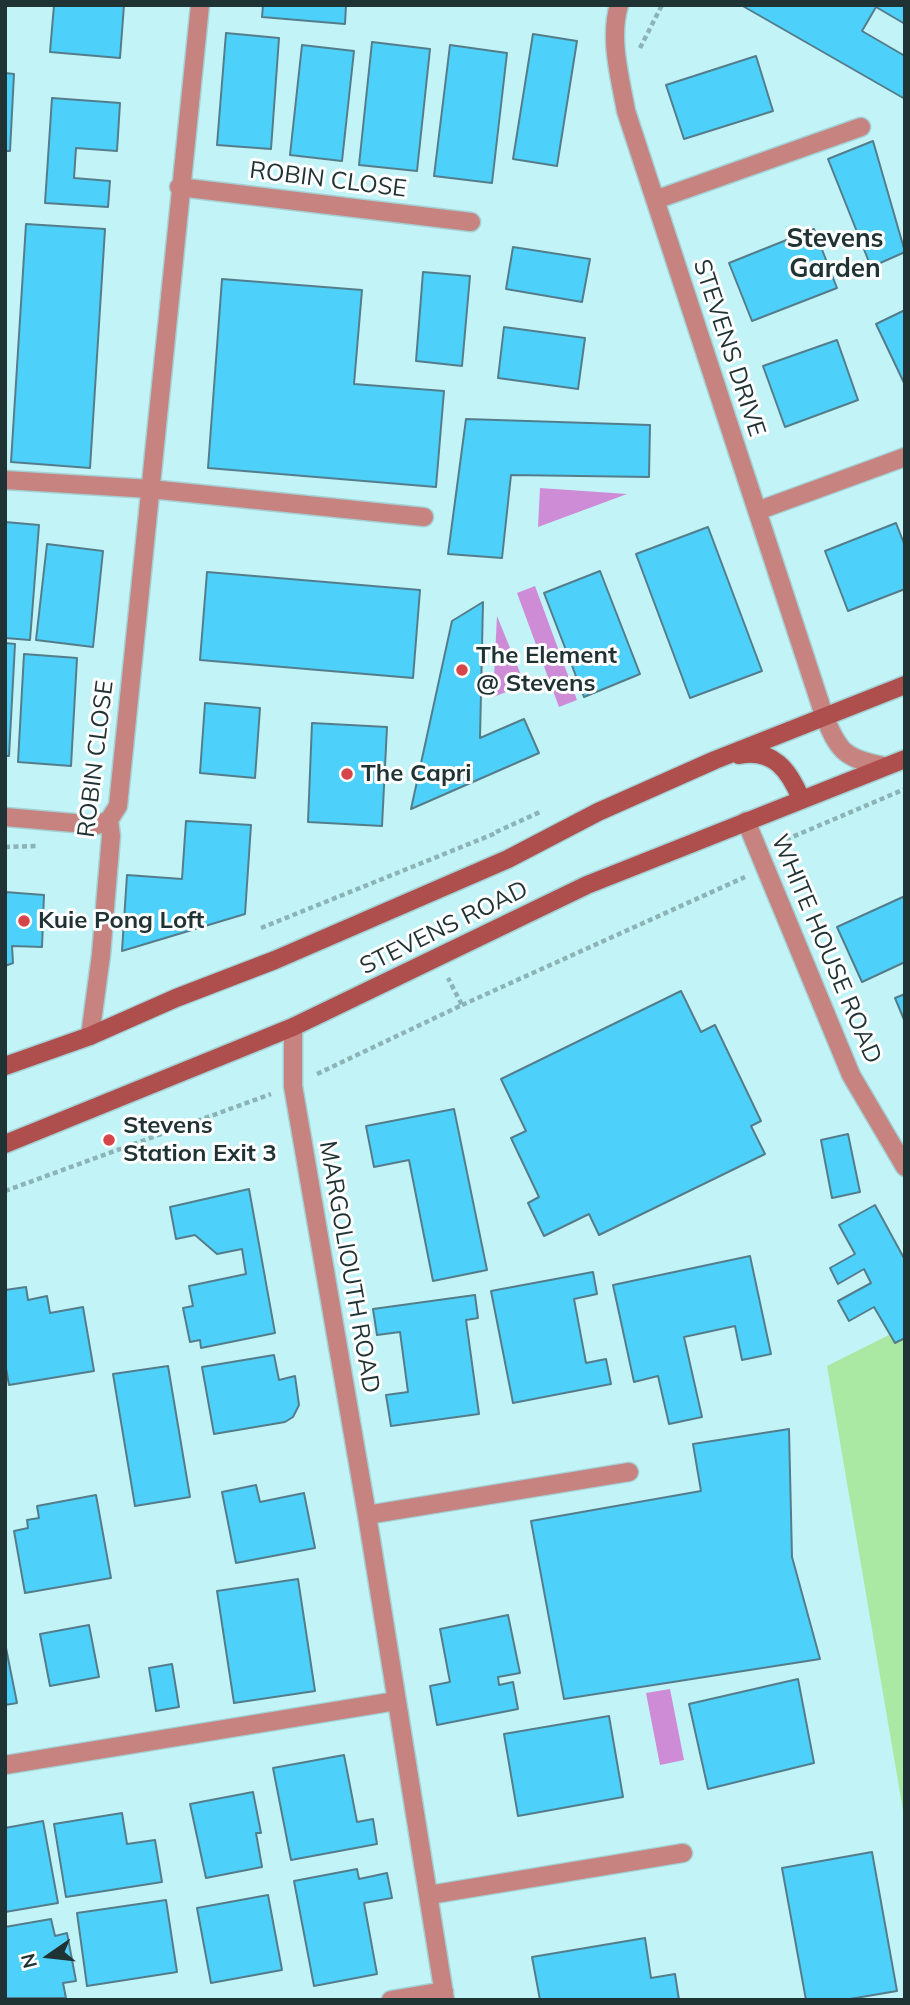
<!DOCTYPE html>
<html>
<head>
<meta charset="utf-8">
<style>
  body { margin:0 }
  #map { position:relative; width:910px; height:2005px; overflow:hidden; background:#c2f3f7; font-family:Mulish,sans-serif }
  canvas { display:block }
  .frame { position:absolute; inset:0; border:7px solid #1f3234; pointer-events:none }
  .north { position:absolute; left:14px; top:1921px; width:70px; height:70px; -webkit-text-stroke:5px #fff; paint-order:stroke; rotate:256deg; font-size:19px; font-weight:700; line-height:28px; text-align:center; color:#1f3234 }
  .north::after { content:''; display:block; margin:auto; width:24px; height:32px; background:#1f3234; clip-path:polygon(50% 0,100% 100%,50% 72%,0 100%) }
</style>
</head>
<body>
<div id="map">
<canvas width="910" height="2005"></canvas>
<div class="frame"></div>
<div class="north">N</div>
</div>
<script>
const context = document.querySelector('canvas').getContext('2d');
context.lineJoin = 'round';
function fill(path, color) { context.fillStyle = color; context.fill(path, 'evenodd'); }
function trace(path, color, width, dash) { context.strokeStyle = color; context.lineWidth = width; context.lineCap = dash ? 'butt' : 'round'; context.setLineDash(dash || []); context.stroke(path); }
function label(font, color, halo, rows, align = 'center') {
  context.font = font + ' Mulish,sans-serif'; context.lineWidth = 6; context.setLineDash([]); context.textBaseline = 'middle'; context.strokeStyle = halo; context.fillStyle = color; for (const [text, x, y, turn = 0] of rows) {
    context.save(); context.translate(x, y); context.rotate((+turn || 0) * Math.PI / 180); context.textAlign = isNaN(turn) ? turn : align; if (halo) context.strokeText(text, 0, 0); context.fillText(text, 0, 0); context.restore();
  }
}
fill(new Path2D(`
  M905 1327V1822L827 1366Z`), '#a9e9a3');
fill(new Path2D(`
  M540 488 627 494 538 527Z
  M535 586 577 700 559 707 517 593Z
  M497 616 525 685 493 697Z
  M670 1689 684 1760 660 1765 646 1693Z`), '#ce8cd6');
const building = new Path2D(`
  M54 5H124L120 58 50 52Z
  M263 5H346L345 24 262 17Z
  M741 5H905V24L876 7 862 31 905 56V99Z
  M226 33 279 38 271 149 217 145Z
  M533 34 577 41 557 166 513 159Z
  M372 42 430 49 417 171 359 165Z
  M302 45 354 51 342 161 290 155Z
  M450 45 507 53 492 183 434 176Z
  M756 56 773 111 684 139 666 85Z
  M5 73 14 74 10 151H5Z
  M52 98 120 103 117 151 76 148 74 178 110 181 108 207 45 203Z
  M873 141 905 252 871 267 828 159Z
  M26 224 105 229 90 468 11 462Z
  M814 229 837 288 752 321 729 263Z
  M513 247 590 259 582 302 506 289Z
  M423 272 470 276 462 366 416 361Z
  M222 279 362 290 354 384 444 391 436 487 208 468Z
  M905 310V385L876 324Z
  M504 327 585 338 578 389 498 378Z
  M837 340 858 400 785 427 763 366Z
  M466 419 650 425 649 477 511 475 502 558 448 554Z
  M5 522 39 525 30 640 5 638Z
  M896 523 905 546V589L848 611 825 551Z
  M708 527 762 671 690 698 636 554Z
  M47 544 103 551 93 647 36 640Z
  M600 571 640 674 584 697 544 593Z
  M207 572 420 590 413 678 200 660Z
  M483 602 480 738 524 719 539 753 411 809 452 621Z
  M5 643 15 644 9 756H5Z
  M24 654 77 658 71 766 18 762Z
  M205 703 260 708 255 778 200 773Z
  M312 723 387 727 382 826 308 822Z
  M186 821 251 825 245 914 122 951 127 875 182 879Z
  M5 892 44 895 42 947 12 946 13 963 5 966Z
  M905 896V962L862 982 837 927Z
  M681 991 701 1032 715 1025 761 1121 751 1126 765 1154 599 1235 589 1214 544 1236 528 1203 539 1197 511 1138 526 1131 501 1079Z
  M905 994V1022L895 998Z
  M454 1109 487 1270 433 1281 409 1160 374 1167 366 1126Z
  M848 1134 860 1192 832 1198 821 1140Z
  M249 1189 275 1333 201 1348 200 1340 190 1342 183 1308 193 1306 189 1286 246 1274 242 1249 217 1254 195 1235 176 1239 170 1207Z
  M875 1205 905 1260V1338L895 1343 874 1307 849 1321 838 1301 871 1283 864 1269 838 1284 830 1268 855 1254 839 1225Z
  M750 1256 771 1354 742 1360 735 1326 684 1337 702 1417 669 1424 658 1376 634 1382 613 1285Z
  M593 1272 597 1294 574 1299 586 1363 606 1359 611 1384 513 1403 491 1291Z
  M26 1287 28 1300 47 1296 50 1313 83 1307 94 1371 9 1385 5 1363V1290Z
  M475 1295 478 1318 466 1320 479 1414 391 1426 386 1395 408 1392 400 1332 377 1335 373 1309Z
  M274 1355 279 1380 295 1376 299 1405 293 1417 285 1422 214 1434 202 1367Z
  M168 1366 190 1497 135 1506 113 1374Z
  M789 1429 792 1557 820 1659 564 1699 531 1521 701 1491 693 1444Z
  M256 1485 260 1502 304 1493 315 1548 236 1563 222 1492Z
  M96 1495 111 1578 25 1593 14 1531 28 1528 27 1520 39 1518 37 1506Z
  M298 1579 315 1691 234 1703 217 1591Z
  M508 1615 520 1673 498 1677 499 1685 513 1682 518 1709 437 1725 430 1686 450 1682 440 1629Z
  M89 1625 99 1677 50 1686 40 1634Z
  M5 1643 17 1703 5 1705Z
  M172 1664 179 1707 156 1711 149 1668Z
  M798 1679 814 1763 708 1789 689 1704Z
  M609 1716 623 1797 518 1816 504 1734Z
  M344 1755 357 1822 373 1819 377 1844 291 1860 273 1768Z
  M253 1792 261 1833H256L262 1867 206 1878 190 1804Z
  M122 1813 127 1844 155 1840 162 1882 66 1897 54 1824Z
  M43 1821 58 1903 5 1912V1828Z
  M872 1852 897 1991 844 2000H806L782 1868Z
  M357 1869 359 1879 387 1873 392 1898 364 1903 377 1974 314 1986 294 1881Z
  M268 1895 282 1970 211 1983 197 1908Z
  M166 1900 177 1972 87 1986 77 1913Z
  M51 1919 55 1936 67 1933 76 1981 63 1983 66 1998H5V1927Z
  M645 1938 651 1978 675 1974 679 2000H540L532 1957Z`);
fill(building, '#4dd1fa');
trace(building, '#547d8c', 2);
const minor = new Path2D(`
  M619 5C609 39 620 77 626 111L824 715C838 751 845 759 884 766
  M179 187 471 222
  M655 200 861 127
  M5 480 150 489 424 517
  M757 511 905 457
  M5 817 97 825 109 820
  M746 821 851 1075 905 1167
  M293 1027V1086L367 1515 445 2000
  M90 1036 101 955 111 836 109 820 118 806 200 5
  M367 1515 629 1472
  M5 1765 396 1701
  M429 1895 683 1853
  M391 2000 444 1991`);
const secondary = new Path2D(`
  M739 755C773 748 789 770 801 799
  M5 1066 90 1036 176 998 275 960 508 859 598 812 715 760 905 685
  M5 1144 293 1027 587 885 905 759`);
trace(minor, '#a5d0d4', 21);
trace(secondary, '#a5d0d4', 21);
trace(new Path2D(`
  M640 48 662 5
  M496 832 540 812
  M778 843 905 789
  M5 847 36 846
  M261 928 496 833
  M462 1005 745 877
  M317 1074 462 1005 448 978
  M5 1191 271 1094`), '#8cb3b6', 4.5, [5, 3.5]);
trace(minor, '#c6837f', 18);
trace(secondary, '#ae4e4d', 18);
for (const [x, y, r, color] of [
  [462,670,7,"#d5454a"],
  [347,774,7,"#d5454a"],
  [24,921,7,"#d5454a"],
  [109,1140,7,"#d5454a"]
]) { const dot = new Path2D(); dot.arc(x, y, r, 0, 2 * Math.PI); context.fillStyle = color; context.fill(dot); trace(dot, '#fff', 2.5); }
label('24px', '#1f3234', '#fff', [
  ["ROBIN CLOSE",328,180,7],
  ["STEVENS DRIVE",729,348,72],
  ["ROBIN CLOSE",96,759,-83],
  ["STEVENS ROAD",444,928,-26],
  ["WHITE HOUSE ROAD",826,949,67],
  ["MARGOLIOUTH ROAD",349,1267,80]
]);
label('bold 24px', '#1f3234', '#fff', [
  ["The Element",476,656],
  ["@ Stevens",476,684],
  ["The Capri",361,774],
  ["Kuie Pong Loft",38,921],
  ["Stevens",123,1126],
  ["Station Exit 3",123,1154]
], 'left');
label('bold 26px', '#1f3234', '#fff', [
  ["Stevens",835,239],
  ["Garden",835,269]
]);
</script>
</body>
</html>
